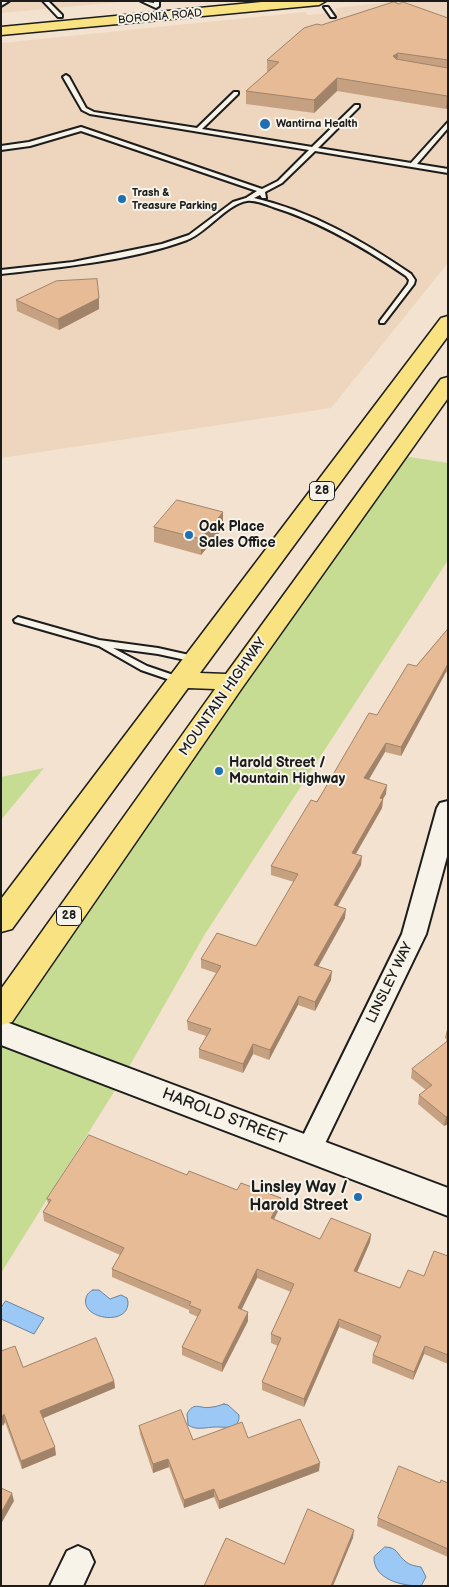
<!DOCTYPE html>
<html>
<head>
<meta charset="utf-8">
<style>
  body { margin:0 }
  #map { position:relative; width:449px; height:1587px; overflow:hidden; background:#f2e2cf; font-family:"Balsamiq Sans",sans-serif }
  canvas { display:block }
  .frame { position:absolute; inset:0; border:2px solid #1c1c1c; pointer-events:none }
</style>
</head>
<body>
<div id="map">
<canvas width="449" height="1587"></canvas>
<div class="frame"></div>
</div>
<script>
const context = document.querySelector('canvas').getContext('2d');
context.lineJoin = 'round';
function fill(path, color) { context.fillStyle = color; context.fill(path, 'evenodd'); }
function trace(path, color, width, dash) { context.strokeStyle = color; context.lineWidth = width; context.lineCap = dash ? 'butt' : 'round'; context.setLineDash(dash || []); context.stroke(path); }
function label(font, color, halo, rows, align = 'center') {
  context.font = font + ' "Balsamiq Sans",sans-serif'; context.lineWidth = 4; context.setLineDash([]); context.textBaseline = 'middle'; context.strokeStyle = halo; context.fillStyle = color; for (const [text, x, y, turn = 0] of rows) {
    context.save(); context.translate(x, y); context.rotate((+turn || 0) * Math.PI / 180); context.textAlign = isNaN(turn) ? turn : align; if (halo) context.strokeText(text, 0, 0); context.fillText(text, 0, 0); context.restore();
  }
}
fill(new Path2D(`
  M1 1H132L1 13Z
  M400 1H448V263L331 408 1 458V43L305 12 308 15 338 12 335 8Z`), '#eed6be');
fill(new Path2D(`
  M396 455 448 463V560L205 934 122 1079 1 1273V1013Z
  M44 768 1 820V777Z`), '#c5dc92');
const water = new Path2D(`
  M93 1290H99L110 1299 121 1295 127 1298 128 1302C129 1327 80 1319 86 1298 87 1294 89 1292 93 1290Z
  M6 1301 44 1318 34 1334 1 1319V1308Z
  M224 1404 228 1405 239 1415C240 1430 226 1427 216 1427 206 1427 197 1431 188 1425L187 1414C194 1400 201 1410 212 1407 216 1407 220 1405 224 1404Z
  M385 1547C398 1547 397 1555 405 1561 409 1565 415 1566 421 1567L426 1577 421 1586C403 1586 373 1580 374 1557Z`);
fill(water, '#9bc8f5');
trace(water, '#68839e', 1);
const service = new Path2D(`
  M3 1H9L1 6V3Z
  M43 1H48L62 15V17H58Z
  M141 1 154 3V1H159V6L156 8Z
  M324 7H328L335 17H331Z
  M66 75 69 77 86 108 94 112 197 128 234 92H238V94L202 129 312 147 355 105H359V107L318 148 411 163 448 122V128L417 164 448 169V173L315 151 282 183 265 192 266 198H262L260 195 254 198C311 211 363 241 411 274L415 280 414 284 384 323H380V321L408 284 409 280 406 276C365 248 321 222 273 207 265 204 254 200 247 201 227 204 207 232 187 240 130 261 61 267 1 274V270L73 262 162 244 189 235 233 202 246 198 257 191 81 131 30 146 1 150V146L29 142 81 127 262 189 278 181 309 150 90 114 82 110 63 77Z
  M18 617 99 640 158 648 198 657 200 659 195 662 158 654 113 648 147 666 182 678 184 680 179 683 141 670 99 646 15 622 14 620Z`);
const minor = new Path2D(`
  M448 801V853L426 934 318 1158 309 1161 300 1158 296 1150 402 934 437 808 440 803Z
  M78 1546 89 1551 94 1562 83 1586H50L67 1551Z`);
const tertiary = new Path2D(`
  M1 1020 448 1188V1216L1 1045Z`);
const primary = new Path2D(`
  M272 1H326L319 5 1 35V27Z
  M448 316V336L200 673 226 674 441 379 448 377V398L242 688 12 1022 1 1025V989L215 689 188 688 12 929 1 932V899L441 318Z`);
trace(service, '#1c1c1c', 4);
trace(minor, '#1c1c1c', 4);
trace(tertiary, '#1c1c1c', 4);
trace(primary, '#1c1c1c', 3);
fill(service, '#f7f3e8');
fill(minor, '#f7f3e8');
fill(tertiary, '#f7f3e8');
fill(primary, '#f8e281');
fill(new Path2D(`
  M448 18V107L446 109 337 91 314 113 246 104V91L267 73V60Z
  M16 300 99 309 59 330 17 311Z
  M223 512V528L201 555 154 542V527Z
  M448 629V673L446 672 401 756 385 752 368 780 386 794 383 799 382 808 356 854 361 865 338 906 345 918 318 967 331 980 315 1011 298 1005 269 1060 253 1054 243 1073 199 1058V1049L206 1036 188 1030 187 1021 216 973 201 968V959L256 946 294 882 271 875V866L377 715 416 666Z
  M448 1028V1124L444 1126 418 1104 419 1095 426 1090 411 1078 412 1069 446 1043Z
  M187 1175 280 1207 274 1219 320 1239 371 1234 370 1242 357 1272 400 1288 424 1276 448 1256V1364L424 1354 413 1380 372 1363 373 1355 378 1343 339 1327 304 1407 262 1390V1382L278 1346 271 1343V1334L291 1292 257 1278 241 1310 248 1321 222 1372 182 1355V1347L198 1317 189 1313V1310L112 1277V1269L120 1255 44 1221 43 1212 48 1204 47 1199Z
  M1 1351 23 1367 114 1381 115 1388 43 1418 56 1455 22 1469 5 1422 3 1426 1 1423Z
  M139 1426 193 1440 248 1438 319 1471 219 1509 214 1497 184 1508 169 1467 153 1473 140 1434Z
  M440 1483H448V1557L377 1526 378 1518Z`), '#c6a181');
fill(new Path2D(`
  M398 53 397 65 393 56Z
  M337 78V91L314 113V100Z
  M448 95V107L446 109 447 96Z
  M99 298V309L59 330 58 319Z
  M223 512V528L201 555V539Z
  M447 663 446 672 401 756V747Z
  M386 743 385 752 364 788V778Z
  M387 785 386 794 383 799 382 808 351 862 352 853 380 798Z
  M362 856 361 865 333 914 334 905Z
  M346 909 345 918 314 974V965Z
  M332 971 331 980 315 1011V1002Z
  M299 996 298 1005 269 1060 270 1050Z
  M253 1044V1054L243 1073V1064Z
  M448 1116V1124L444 1126 446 1117Z
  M281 1198 280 1207 270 1227 271 1218Z
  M371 1234 370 1242 354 1279V1271Z
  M257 1269V1278L238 1317V1308Z
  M248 1312V1321L222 1372V1364Z
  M339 1319V1327L304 1407V1399Z
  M425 1346 424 1354 413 1380 414 1372Z
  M114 1381 115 1388 41 1419 40 1411Z
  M4 1414 5 1422 3 1426 1 1418Z
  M55 1447 56 1455 22 1469 21 1461Z
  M168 1459 169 1467 153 1473V1464Z
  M320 1463 319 1471 219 1509V1501Z
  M214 1489V1497L184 1508V1500Z
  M12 1493 14 1501 1 1524V1513Z
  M354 1530 353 1538 333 1586H331Z`), '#a18369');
const building = new Path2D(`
  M394 2 399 4 403 2 448 18V60L398 53 393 56 396 59 448 68V95L447 96 337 78 314 100 246 91 279 62 267 60 304 28 317 24 321 25Z
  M97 279 99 298 58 319 16 300 56 281Z
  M177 500 223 512 201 539 154 527Z
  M448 629V664L401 747 386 743 364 778 387 785 380 798 383 799 352 853 362 856 334 905 346 909 314 965 332 971 315 1002 299 996 270 1050 253 1044 243 1064 199 1049 211 1029 187 1021 221 966 201 959 217 933 256 946 298 874 271 866 311 800 317 802 369 713 377 715 408 664 416 666Z
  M448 1028V1038H446Z
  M448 1041V1116L446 1117 419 1095 432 1085 412 1069Z
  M89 1135 187 1175 189 1171 237 1190 241 1183 281 1198 271 1218 320 1239 331 1218 371 1234 354 1271 400 1288 408 1270 424 1276 434 1251 448 1256V1355L425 1346 414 1372 373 1355 381 1336 339 1319 304 1399 262 1382 281 1338 271 1334 294 1284 257 1269 238 1308 248 1312 222 1364 182 1347 201 1310 189 1305 191 1302 112 1269 124 1248 43 1212 51 1200 47 1199Z
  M96 1338 114 1381 40 1411 55 1447 21 1461 4 1414 1 1418V1351L15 1346 23 1367Z
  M181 1410 193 1440 242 1422 248 1438 300 1419 320 1463 219 1501 214 1489 184 1500 168 1459 153 1464 139 1426Z
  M399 1466 440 1483 441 1480 448 1483V1549L378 1518Z
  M1 1488 12 1493 1 1513Z
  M308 1509 354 1530 331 1586H204L226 1538 284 1564Z`);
fill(building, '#e6bb96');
trace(building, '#a18369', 1);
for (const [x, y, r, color] of [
  [265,124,6,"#1f6fb2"],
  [122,199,5,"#1f6fb2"],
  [189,535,5,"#1f6fb2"],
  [219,771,5,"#1f6fb2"],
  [358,1197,5,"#1f6fb2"]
]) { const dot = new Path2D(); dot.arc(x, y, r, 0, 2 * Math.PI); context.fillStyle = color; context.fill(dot); trace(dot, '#f7f3e8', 2); }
label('11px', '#1c1c1c', '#f7f3e8', [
  ["BORONIA ROAD",160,17,-5]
]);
label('bold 11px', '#1c1c1c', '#f7f3e8', [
  ["Wantirna Health",276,124],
  ["Trash &",132,193],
  ["Treasure Parking",132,206]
], 'left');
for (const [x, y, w] of [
  [322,491,25],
  [69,916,25]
]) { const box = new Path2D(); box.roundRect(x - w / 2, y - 9.5, w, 19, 4); context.fillStyle = '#f7f3e8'; context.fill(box); trace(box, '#1c1c1c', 1); }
label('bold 12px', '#1c1c1c', null, [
  ["28",322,491],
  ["28",69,916]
]);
label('bold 14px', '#1c1c1c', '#f7f3e8', [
  ["Oak Place",199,527],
  ["Sales Office",199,543],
  ["Harold Street /",229,763],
  ["Mountain Highway",229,779]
], 'left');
label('14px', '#1c1c1c', '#f7f3e8', [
  ["MOUNTAIN HIGHWAY",223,697,-55],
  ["LINSLEY WAY",390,983,-64]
]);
label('16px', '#1c1c1c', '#f7f3e8', [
  ["HAROLD STREET",224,1117,21]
]);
label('bold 16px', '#1c1c1c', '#f7f3e8', [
  ["Linsley Way /",348,1188],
  ["Harold Street",348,1206]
], 'right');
</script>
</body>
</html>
